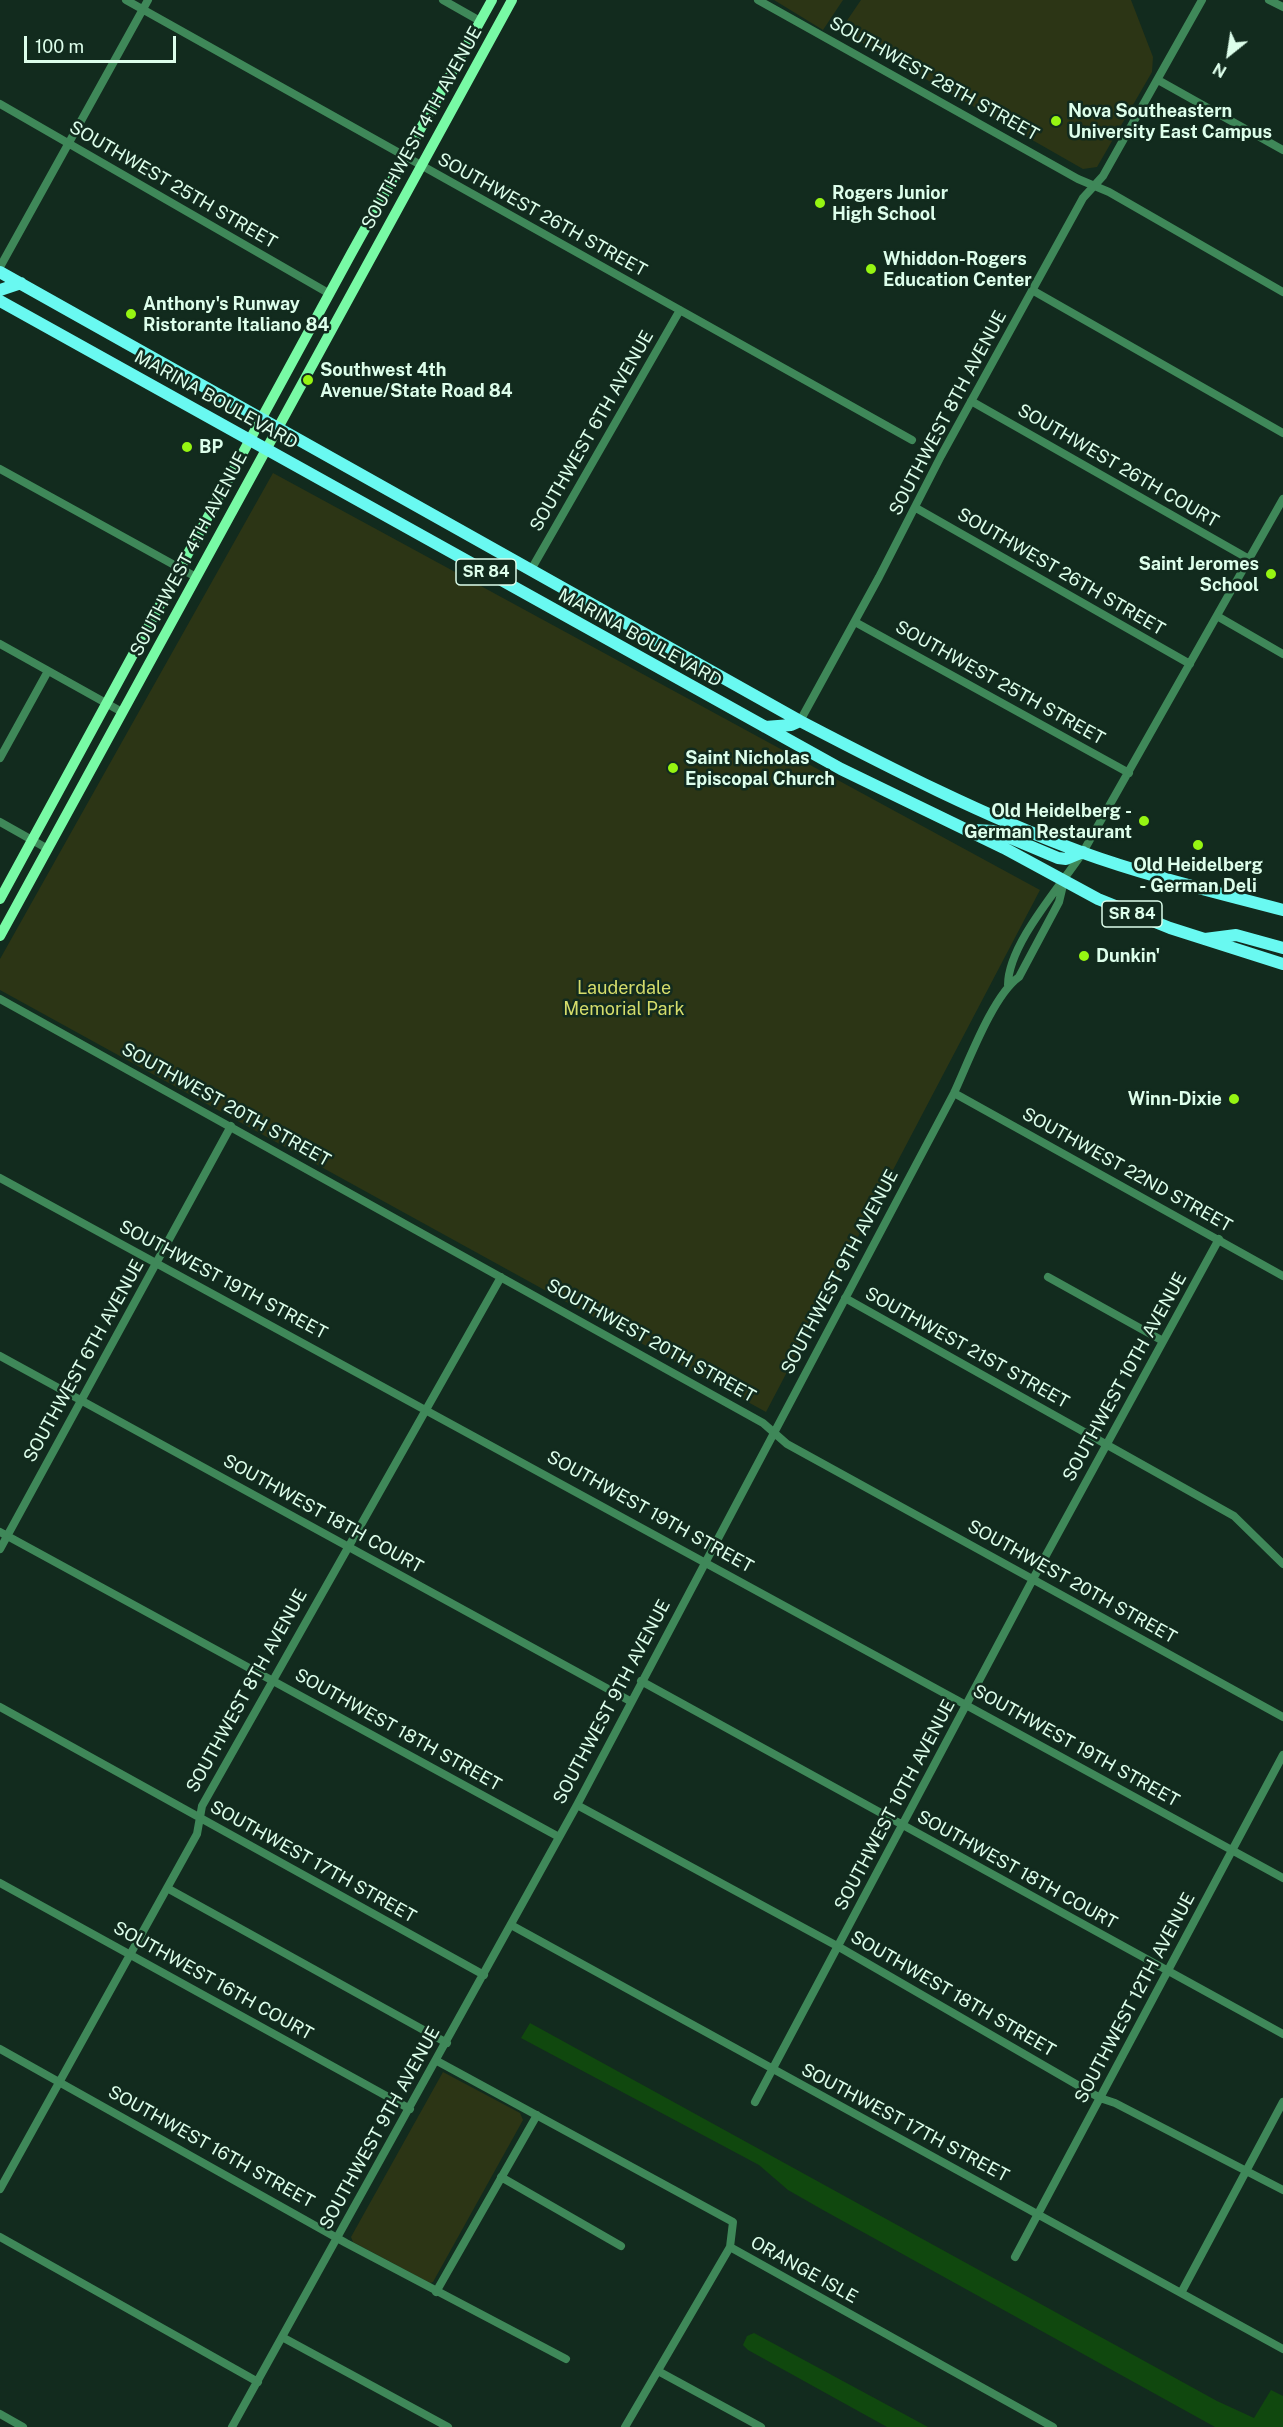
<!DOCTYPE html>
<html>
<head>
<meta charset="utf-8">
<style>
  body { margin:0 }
  #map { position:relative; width:1283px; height:2427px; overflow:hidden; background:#122b1e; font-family:"Public Sans",sans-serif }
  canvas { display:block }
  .north { position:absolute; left:1199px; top:24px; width:60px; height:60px; -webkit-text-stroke:4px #122b1e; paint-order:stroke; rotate:210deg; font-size:16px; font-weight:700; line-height:24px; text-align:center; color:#ddfeeb }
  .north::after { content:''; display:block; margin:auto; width:21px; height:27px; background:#ddfeeb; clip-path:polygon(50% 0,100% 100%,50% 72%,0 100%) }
  .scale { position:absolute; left:24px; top:36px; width:152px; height:27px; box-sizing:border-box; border:3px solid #ddfeeb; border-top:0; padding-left:8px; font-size:18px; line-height:21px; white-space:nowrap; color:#ddfeeb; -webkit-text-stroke:4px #122b1e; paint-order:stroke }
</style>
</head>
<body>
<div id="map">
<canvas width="1283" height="2427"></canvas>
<div class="north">N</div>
<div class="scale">100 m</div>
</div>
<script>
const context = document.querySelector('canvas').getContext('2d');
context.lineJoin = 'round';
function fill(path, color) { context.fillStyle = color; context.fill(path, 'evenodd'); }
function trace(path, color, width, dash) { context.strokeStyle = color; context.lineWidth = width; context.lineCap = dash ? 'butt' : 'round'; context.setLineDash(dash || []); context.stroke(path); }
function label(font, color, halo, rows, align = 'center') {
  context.font = font + ' "Public Sans",sans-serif'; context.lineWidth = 5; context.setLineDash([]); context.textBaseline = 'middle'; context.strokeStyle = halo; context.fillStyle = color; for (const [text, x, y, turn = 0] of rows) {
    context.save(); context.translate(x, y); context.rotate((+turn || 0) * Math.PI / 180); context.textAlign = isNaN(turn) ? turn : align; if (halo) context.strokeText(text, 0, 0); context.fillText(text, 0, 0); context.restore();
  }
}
fill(new Path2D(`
  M774 0H843L823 30Z
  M861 0H1131L1153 57 1152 72 1097 167 1083 169 852 37 846 22Z
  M273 473 1040 890 766 1412 0 990V959Z
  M443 2072 520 2113 523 2120 433 2282 430 2283 353 2242 351 2237Z`), '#2c3515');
fill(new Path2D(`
  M530 2023 1217 2401 1254 2418 1271 2390 1283 2396V2427H1215L823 2210 788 2190 759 2165 521 2038Z
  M754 2333 928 2427H887L748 2350 743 2345 747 2336Z`), '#10480e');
trace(new Path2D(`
  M126 0 912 440
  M443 0 480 21
  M758 0 1078 179 1109 192 1283 292
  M1269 0 1283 7
  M1158 80 1283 150
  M0 104 330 294
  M0 267 148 0
  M1032 290 1283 433
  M971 401 1249 559
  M0 469 196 577
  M916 508 1190 664
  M532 568 680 310
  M1217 616 1283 654
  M855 622 1129 773
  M0 644 122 712
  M800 721 879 577 941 456 1083 198 1103 176 1202 0
  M0 758 48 671
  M0 822 48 849
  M1008 985C1008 944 1061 886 1083 852L1283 499
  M0 999 763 1423 787 1444 1283 1717
  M954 1093 1283 1276
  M0 1178 1283 1878
  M1048 1277 1163 1341
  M845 1298 1234 1516 1283 1564
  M0 1356 630 1701
  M0 1532 559 1837
  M0 1549 231 1126
  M641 1681 1283 2034
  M0 1707 484 1975
  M577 1805 839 1947 1100 2098 1115 2103 1283 2190
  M0 1883 410 2109
  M167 1888 447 2043
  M511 1925 1283 2349
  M0 2049 346 2243 566 2359
  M437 2061 733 2222 730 2247 1053 2427
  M755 2102 1033 1579 1219 1239
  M501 2177 621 2246
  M0 2189 197 1834 202 1806 501 1277
  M0 2237 258 2382
  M1015 2257 1283 1755
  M436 2292 537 2115
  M1181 2293 1283 2102
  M282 2337 448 2427
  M658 2371 761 2427
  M0 2414 23 2427
  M232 2427 577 1805 954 1093C968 1063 993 995 1019 977L1059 902 1064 881
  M625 2427 730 2247`), '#3f8859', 8);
trace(new Path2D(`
  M0 899 351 254 492 0
  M0 936 512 0`), '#78faa5', 10);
trace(new Path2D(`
  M0 272 800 721C892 769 984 816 1081 852 1147 876 1215 892 1283 910
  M0 290 21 283
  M0 301 841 769 1004 848 1098 899 1170 928 1283 964
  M765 727 791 725 800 721
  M974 830 994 831 1058 858 1066 859 1083 852
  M1205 939 1236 935 1283 948`), '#69f9f1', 12);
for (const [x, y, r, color] of [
  [1056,121,6,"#96f512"],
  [820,203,6,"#96f512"],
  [871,269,6,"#96f512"],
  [131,314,6,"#96f512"],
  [308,380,6,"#96f512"],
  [187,447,6,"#96f512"],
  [1271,574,6,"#96f512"],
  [673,768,6,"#96f512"],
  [1144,821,6,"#96f512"],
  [1198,845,6,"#96f512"],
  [1084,956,6,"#96f512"],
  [1234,1099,6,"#96f512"]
]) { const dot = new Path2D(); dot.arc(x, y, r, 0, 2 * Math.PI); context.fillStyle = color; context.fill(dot); trace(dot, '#122b1e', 2); }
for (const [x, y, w] of [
  [486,572,60],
  [1132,914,60]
]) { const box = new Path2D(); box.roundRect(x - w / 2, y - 13, w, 26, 4.5); context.fillStyle = '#122b1e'; context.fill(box); trace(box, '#ddfeeb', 1.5); }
label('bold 16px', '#ddfeeb', null, [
  ["SR 84",486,572],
  ["SR 84",1132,914]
]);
label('18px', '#ddfeeb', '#122b1e', [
  ["SOUTHWEST 28TH STREET",934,79,29],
  ["SOUTHWEST 4TH AVENUE",422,128,-61],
  ["SOUTHWEST 25TH STREET",173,185,30],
  ["SOUTHWEST 26TH STREET",542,215,29],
  ["MARINA BOULEVARD",216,400,29],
  ["SOUTHWEST 8TH AVENUE",948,413,-62],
  ["SOUTHWEST 6TH AVENUE",592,431,-60],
  ["SOUTHWEST 26TH COURT",1118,466,30],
  ["SOUTHWEST 4TH AVENUE",189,554,-62],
  ["SOUTHWEST 26TH STREET",1061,572,30],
  ["MARINA BOULEVARD",640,638,29],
  ["SOUTHWEST 25TH STREET",1000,683,29],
  ["SOUTHWEST 20TH STREET",226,1105,29],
  ["SOUTHWEST 22ND STREET",1127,1170,29],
  ["SOUTHWEST 9TH AVENUE",840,1272,-62],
  ["SOUTHWEST 19TH STREET",223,1280,28],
  ["SOUTHWEST 20TH STREET",651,1341,29],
  ["SOUTHWEST 21ST STREET",967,1348,29],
  ["SOUTHWEST 6TH AVENUE",84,1361,-61],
  ["SOUTHWEST 10TH AVENUE",1125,1377,-61],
  ["SOUTHWEST 19TH STREET",650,1512,29],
  ["SOUTHWEST 18TH COURT",323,1514,29],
  ["SOUTHWEST 20TH STREET",1072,1582,29],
  ["SOUTHWEST 8TH AVENUE",247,1691,-61],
  ["SOUTHWEST 9TH AVENUE",612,1702,-62],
  ["SOUTHWEST 18TH STREET",398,1730,29],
  ["SOUTHWEST 19TH STREET",1076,1746,29],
  ["SOUTHWEST 10TH AVENUE",895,1805,-62],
  ["SOUTHWEST 17TH STREET",313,1862,29],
  ["SOUTHWEST 18TH COURT",1017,1870,29],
  ["SOUTHWEST 16TH COURT",213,1981,29],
  ["SOUTHWEST 18TH STREET",953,1994,30],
  ["SOUTHWEST 12TH AVENUE",1135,1998,-62],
  ["SOUTHWEST 17TH STREET",905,2123,28],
  ["SOUTHWEST 9TH AVENUE",380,2128,-61],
  ["SOUTHWEST 16TH STREET",211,2147,29],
  ["ORANGE ISLE",804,2270,29]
]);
label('bold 18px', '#ddfeeb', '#122b1e', [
  ["Nova Southeastern",1068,111],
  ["University East Campus",1068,132],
  ["Rogers Junior",832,193],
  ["High School",832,214],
  ["Whiddon-Rogers",883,259],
  ["Education Center",883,280],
  ["Anthony's Runway",143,304],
  ["Ristorante Italiano 84",143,325],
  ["Southwest 4th",320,370],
  ["Avenue/State Road 84",320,391],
  ["BP",199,447],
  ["Saint Jeromes",1259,564,"right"],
  ["School",1259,585,"right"],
  ["Saint Nicholas",685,758],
  ["Episcopal Church",685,779],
  ["Old Heidelberg -",1132,811,"right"],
  ["German Restaurant",1132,832,"right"],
  ["Old Heidelberg",1198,865,"center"],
  ["- German Deli",1198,886,"center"],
  ["Dunkin'",1096,956],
  ["Winn-Dixie",1222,1099,"right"]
], 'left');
label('18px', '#d5dc6b', '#122b1e', [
  ["Lauderdale",624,988],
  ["Memorial Park",624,1009]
]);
</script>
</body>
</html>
